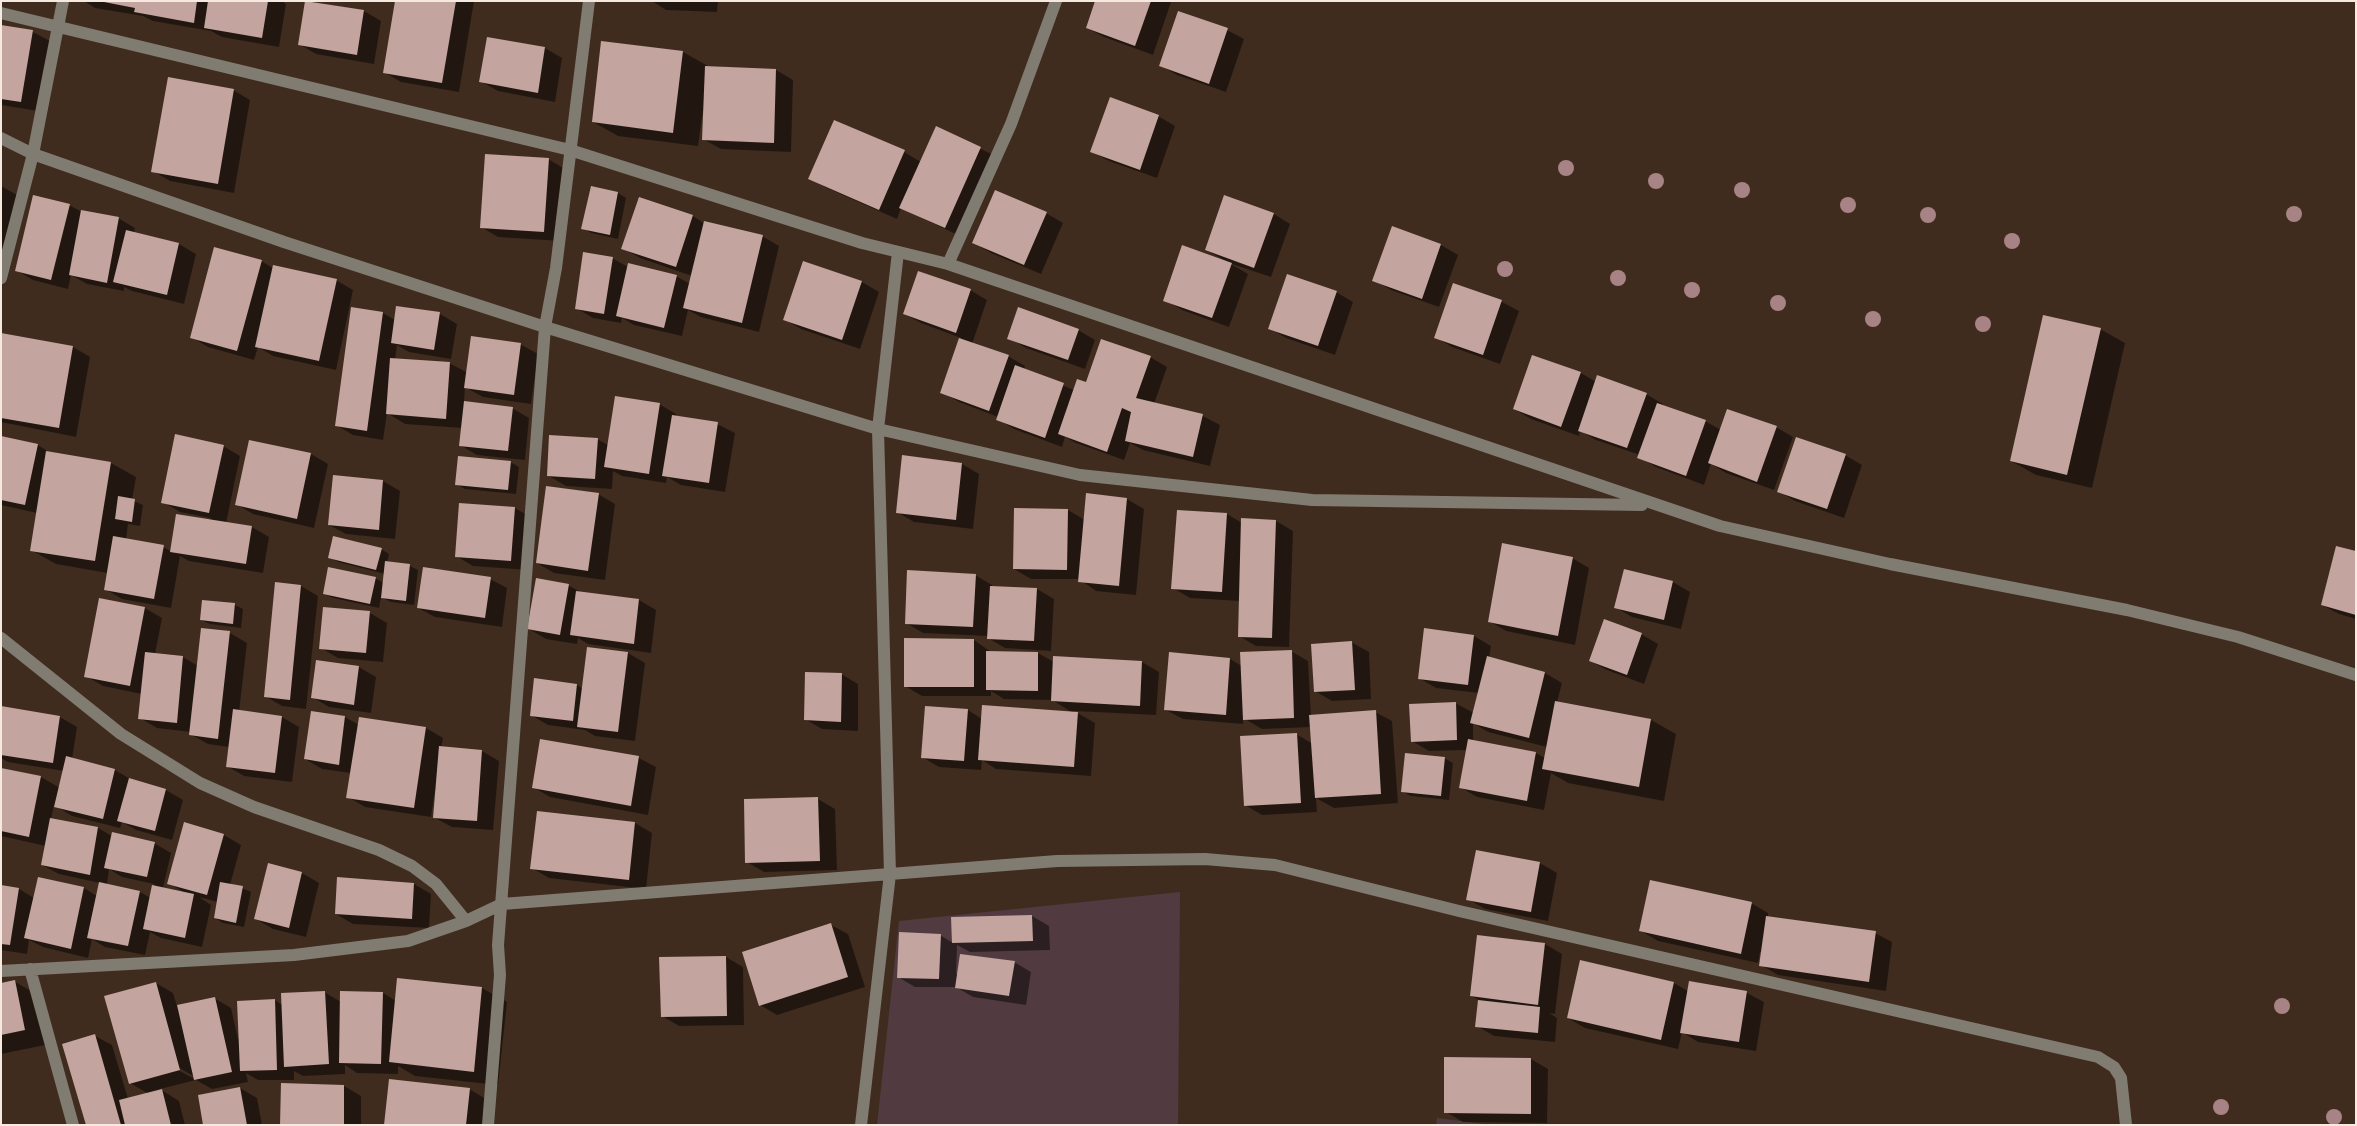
<!DOCTYPE html>
<html>
<head>
<meta charset="utf-8">
<style>
  body { margin:0 }
  #map { position:relative; width:2357px; height:1126px; overflow:hidden; background:#402c1e; font-family:Inter,sans-serif }
  canvas { display:block }
  .frame { position:absolute; inset:0; border:2px solid #f6e9e0; pointer-events:none }
</style>
</head>
<body>
<div id="map">
<canvas width="2357" height="1126"></canvas>
<div class="frame"></div>
</div>
<script>
const context = document.querySelector('canvas').getContext('2d');
context.lineJoin = 'round';
function fill(path, color) { context.fillStyle = color; context.fill(path, 'evenodd'); }
function trace(path, color, width, dash) { context.strokeStyle = color; context.lineWidth = width; context.lineCap = dash ? 'butt' : 'round'; context.setLineDash(dash || []); context.stroke(path); }
fill(new Path2D(`
  M1180 892 1178 1125H877L899 921Z
  M1437 1118 1491 1125H1436Z`), '#513b41');
fill(new Path2D(`
  M84 1H282L286 4 279 47 222 37 211 31 153 21 143 16 95 8Z
  M307 1 364 11 381 21 374 64 316 54 299 44Z
  M396 1H474L459 92 401 82 384 72Z
  M652 1H718L717 12 666 10Z
  M1097 1 1171 2 1153 55 1104 37 1087 28Z
  M1 26 33 32 50 41 38 111 1 105Z
  M1227 30 1244 39 1226 92 1177 75 1160 65Z
  M488 38 545 48 562 58 555 102 498 91 480 81Z
  M602 42 683 52 708 66 776 70 793 80 791 152 721 149 703 139 705 110H703L698 146 618 136 593 122Z
  M233 90 250 100 234 193 170 181 153 171Z
  M1158 116 1175 126 1157 178 1109 161 1092 152Z
  M936 128 998 157 962 237 901 208 897 219 827 188 810 179 904 152 921 162Z
  M548 159 565 169 561 241 498 237 481 227Z
  M1 186 17 195 1 261Z
  M592 188 618 193 626 198 618 239 591 233 583 228Z
  M640 198 693 216 705 224 762 236 779 246 759 332 701 317 688 310 682 336 634 325 622 318 621 323 593 318 576 308 612 258 628 267 676 276 690 284 692 276 640 258 623 248Z
  M69 205 82 212 118 218 135 228 134 233 179 244 196 254 184 304 132 291 124 287V291L87 284 71 275 68 289 33 280 16 270Z
  M1046 213 1063 223 1041 274 991 253 974 243Z
  M1274 214 1290 224 1271 277 1229 263 1248 274 1229 327 1182 310 1165 300 1226 261 1206 250Z
  M1392 228 1441 245 1458 255 1439 307 1391 290 1374 280Z
  M261 261 273 268 336 280 353 290 336 370 273 356 258 347 254 360 208 347 191 337Z
  M862 282 879 292 860 349 801 329 784 319Z
  M1454 284 1502 302 1519 311 1500 364 1452 347 1435 337Z
  M970 290 987 300 972 344 1008 356 1025 366 1024 370 1074 390 1150 357 1167 367 1154 404 1203 416 1220 425 1210 466 1143 450 1130 443 1124 460 1076 443 1065 437 1062 447 1014 429 997 419 998 417 959 402 942 392 961 338 921 323 904 314Z
  M1336 292 1353 302 1335 355 1286 338 1269 328Z
  M383 313 395 320 440 314 457 324 451 359 409 352 397 345 395 359 449 363 468 373 520 344 538 354 531 404 483 397 465 387 464 402 512 408 529 418 525 460 477 455 460 445 462 428 405 424 387 413 383 440 353 435 336 425Z
  M2100 329 2125 343 2092 488 2036 475 2011 461Z
  M1078 330 1095 340 1085 369 1026 348 1009 338Z
  M1 337 73 347 90 357 76 437 1 422Z
  M1533 356 1581 373 1596 382 1646 394 1663 404 1662 406 1705 421 1721 430 1776 427 1793 437 1774 490 1726 473 1711 464 1704 485 1656 467 1639 457 1640 455 1596 440 1580 431 1579 436 1531 419 1514 409Z
  M659 404 676 414V417L717 424 735 433 725 492 681 485 667 477 666 483 622 476 613 471 612 489 566 486 549 476 597 439 608 445Z
  M1 437 38 445 52 454 111 463 136 477 132 500 143 505 140 526 128 524 126 539 163 547 171 551 211 518 180 512 163 502 223 446 240 456 226 523 252 527 269 537 263 573 189 561 180 556 171 608 122 599 105 589 108 573 56 564 31 550 37 513 1 505Z
  M311 454 328 464 314 528 253 514 236 504Z
  M1845 455 1862 465 1844 518 1795 501 1778 491Z
  M510 462 519 467 516 494 465 489 456 484Z
  M962 464 979 474 973 529 914 522 897 512Z
  M334 476 383 481 400 491 395 539 346 534 329 525Z
  M598 494 615 504 605 580 554 573 537 563Z
  M1087 495 1127 499 1144 509 1136 595 1096 591 1079 579H1031L1014 569 1015 509 1068 510 1085 520Z
  M460 504 515 508 532 518 528 570 473 566 456 556Z
  M1227 514 1242 523 1276 521 1293 531 1289 647 1256 646 1239 636 1240 601 1190 598 1173 588Z
  M381 549 389 554 387 563 410 566 418 570 414 605 391 602 381 597 379 608 333 598 324 594 375 578 384 583 385 574 338 562 329 557Z
  M2356 552V619L2339 614 2322 605Z
  M1572 558 1589 568 1575 645 1506 631 1489 621Z
  M975 575 992 585V587L1037 589 1054 599 1051 651 1005 648 988 638V636L923 633 906 623Z
  M490 579 507 588 502 627 435 617 418 608Z
  M1673 582 1690 592 1681 629 1632 617 1615 607Z
  M276 583 301 586 318 596 306 709 282 706 265 696Z
  M568 585 582 593 639 600 656 610 651 653 588 644 578 638 577 644 546 639 529 629Z
  M203 601 235 605 243 609 241 628 210 624 201 620Z
  M145 608 162 618 155 654 183 657 198 666 230 633 247 643 239 712 282 717 299 727 292 782 244 776 227 766 229 747 208 744 190 734 191 732 157 728 140 718 142 694 103 686 86 676Z
  M370 613 387 623 383 662 338 658 321 648Z
  M1641 634 1658 644 1644 684 1607 670 1590 661Z
  M1474 636 1491 646 1489 658 1545 673 1562 683 1557 702 1651 720 1676 734 1664 801 1568 783 1551 773 1544 810 1477 797 1460 787 1467 750 1429 751 1412 741 1455 703 1474 713 1479 693 1436 688 1419 678ZM1473 723 1488 732 1547 747 1545 758 1536 753 1473 741Z
  M974 640 991 652 1038 653 1054 662V657L1142 662 1159 672 1156 715 1074 711 1095 723 1091 776 996 769 982 760 981 770 939 767 922 757 968 710 982 719 1073 713 1052 700 1004 699 991 691V696H922L905 686Z
  M1351 642 1369 652 1371 699 1332 701 1315 691Z
  M588 648 628 653 645 663 635 741 595 736 585 730 548 725 531 715 577 685 583 689Z
  M1291 651 1308 661 1311 716 1375 712 1392 721 1398 803 1334 808 1316 798 1317 812 1262 815 1245 805 1296 734 1313 744 1312 727 1262 729 1243 718V724L1183 719 1166 710 1170 653 1230 659 1242 666Z
  M359 667 376 677 371 713 329 707 312 697Z
  M841 674 858 684V731L822 729 805 719Z
  M1 707 60 717 77 727 72 759 115 770 132 780 166 790 183 800 172 840 136 830 122 822 120 828 72 816 54 805 51 819 98 828 112 836 154 843 171 853 163 888 185 893 169 883 224 835 241 845 230 885 242 888 251 892 244 927 223 923 215 918 218 902 199 897 211 905 202 947 161 938 150 932 145 955 105 947 92 939 88 958 43 947 29 940 27 954 1 950V886L19 889 34 898 84 888 97 896 100 883 59 874 42 865 46 846 1 836V769L41 777 60 788 64 771 8 762 1 758ZM109 869 122 877 154 884 151 898 140 892 107 885Z
  M312 712 345 717 359 725 426 728 443 738 441 748 482 751 499 761 493 830 452 827 435 818 437 790H435L431 817 365 807 348 797 351 773 322 769 305 759Z
  M541 740 639 758 656 767 648 815 550 797 533 787Z
  M1444 758 1453 763 1449 800 1411 796 1403 792Z
  M818 799 835 809 837 870 764 872 747 862Z
  M538 812 635 823 652 833 646 889 549 878 532 868Z
  M1540 863 1557 873 1548 921 1485 909 1468 899Z
  M268 864 302 873 319 883 306 937 273 929 256 919Z
  M338 879 414 884 431 894 429 928 353 924 336 914Z
  M1751 903 1768 913V917L1875 933 1892 942 1886 991 1778 975 1761 965 1762 952H1760L1758 963 1658 941 1641 931Z
  M1032 916 1049 926 1050 950 970 952 957 945 956 974 1014 962 1031 972 1026 1005 973 997 956 987H915L898 977 940 935 953 943 952 918Z
  M831 925 848 934 865 987 777 1015 760 1005Z
  M1478 936 1545 944 1562 954 1555 1014 1549 1013 1557 1018 1555 1042 1494 1036 1477 1026 1479 1000 1471 996Z
  M726 957 743 967 744 1025 679 1026 662 1016Z
  M1581 961 1674 983 1688 991 1690 983 1747 993 1764 1002 1756 1051 1698 1042 1682 1032 1678 1049 1585 1028 1568 1018Z
  M14 981 39 996 50 1044 1 1054V984Z
  M156 983 173 993 177 1006 214 998 231 1008 238 1039 275 1000 282 1005 324 992 341 1002 383 993 396 1001 482 988 507 1002 498 1085 415 1076 398 1066V1074L357 1073 345 1065V1074L303 1076 294 1071V1080H258L246 1073 248 1082 212 1089 196 1080 160 1089 179 1101 185 1125H87L95 1036 112 1045 128 1099 149 1094 130 1083ZM176 1066 195 1077V1079L174 1068Z
  M1531 1059 1548 1069 1547 1123 1463 1122 1446 1112Z
  M282 1084 344 1086 361 1096V1125H281Z
  M240 1088 257 1098 262 1125H205Z
  M469 1089 486 1099 484 1125H386Z`), '#0007');
fill(new Path2D(`
  M99 1H197L194 23 134 12 135 8Z
  M208 1H268L262 38 204 28Z
  M305 1 364 10 357 55 298 45Z
  M395 1H456L442 83 383 73Z
  M1095 1H1151L1135 46 1086 28Z
  M1178 11 1228 28 1209 84 1159 66Z
  M1 25 33 30 21 102 1 99Z
  M487 37 545 47 538 93 479 82Z
  M601 41 683 51 673 133 592 122Z
  M705 66 776 69 774 143 702 140Z
  M168 77 234 89 218 184 151 172Z
  M1110 97 1159 115 1140 170 1090 152Z
  M834 120 905 150 879 210 808 179Z
  M936 126 981 147 945 228 899 208Z
  M485 154 549 158 544 232 480 228Z
  M591 186 618 192 610 235 581 229Z
  M995 190 1047 212 1024 265 972 243Z
  M33 195 70 204 51 280 15 271Z
  M1224 195 1274 213 1254 268 1205 250Z
  M639 197 693 215 676 267 621 249Z
  M81 210 119 217 107 283 69 275Z
  M704 221 763 235 742 323 683 308Z
  M1392 226 1441 244 1422 299 1372 281Z
  M126 230 179 243 167 295 113 282Z
  M1182 245 1232 263 1212 318 1163 301Z
  M214 247 262 260 237 351 190 338Z
  M583 252 613 257 604 314 575 309Z
  M803 261 862 281 842 340 783 320Z
  M628 263 677 275 664 328 616 316Z
  M273 265 337 279 319 361 255 347Z
  M918 271 971 289 956 333 903 314Z
  M1287 274 1337 291 1318 346 1268 329Z
  M1453 283 1502 300 1483 355 1434 338Z
  M396 306 440 312 434 350 391 343Z
  M351 307 383 312 367 431 335 426Z
  M1018 307 1079 329 1068 360 1007 339Z
  M2043 315 2101 328 2067 475 2010 461Z
  M1 333 73 346 59 428 1 418Z
  M471 336 521 343 514 395 464 388Z
  M959 338 1009 355 989 411 940 393Z
  M1101 339 1151 356 1136 398 1203 414 1193 457 1125 441 1131 412 1122 408 1107 452 1058 434 1077 379 1086 382Z
  M1532 355 1581 372 1561 427 1513 409Z
  M390 358 450 362 446 419 386 414Z
  M1015 365 1064 383 1045 438 996 420Z
  M1597 375 1647 393 1627 448 1578 431Z
  M615 396 660 403 649 474 604 467Z
  M464 401 513 407 508 451 459 446Z
  M1657 403 1706 420 1686 476 1637 458Z
  M1727 409 1777 426 1757 482 1708 463Z
  M672 415 718 422 709 483 662 476Z
  M175 434 224 445 209 513 161 503Z
  M549 435 598 438 595 479 547 476Z
  M1 436 38 444 25 505 1 500Z
  M1796 437 1846 454 1827 509 1777 492Z
  M249 440 311 453 297 519 235 505Z
  M46 451 111 462 95 561 30 551Z
  M902 455 962 463 956 520 896 513Z
  M458 456 511 461 508 490 455 485Z
  M333 475 383 480 379 530 328 525Z
  M546 486 599 493 588 571 536 563Z
  M1086 493 1127 498 1119 586 1078 582Z
  M118 496 135 499 132 522 115 519Z
  M459 503 515 507 511 561 455 557Z
  M1014 508 1068 509 1067 570 1013 569Z
  M1177 510 1227 513 1222 592 1171 589Z
  M176 514 252 526 246 564 170 552Z
  M1241 518 1276 520 1272 638 1238 637Z
  M113 536 164 545 154 599 104 590Z
  M333 536 382 548 376 570 328 558Z
  M1502 543 1573 557 1558 636 1488 622Z
  M2336 546 2356 551V615L2321 605Z
  M385 561 410 564 406 601 381 598Z
  M328 567 376 577 370 604 323 594Z
  M423 567 491 577 485 618 417 608Z
  M1624 569 1673 581 1664 620 1614 608Z
  M907 570 976 574 973 627 905 624Z
  M536 578 569 584 560 635 527 629Z
  M275 582 301 585 290 700 264 697Z
  M990 586 1037 588 1034 641 987 639Z
  M576 591 639 599 634 644 570 635Z
  M99 598 145 607 130 686 84 677Z
  M202 600 235 603 233 624 200 620Z
  M323 607 370 611 366 653 319 649Z
  M1604 619 1642 633 1627 675 1589 661Z
  M201 628 230 631 218 739 189 735Z
  M1424 628 1474 635 1468 685 1418 679Z
  M904 638 974 639V687H904Z
  M1352 641 1355 690 1314 692 1311 644Z
  M587 647 628 652 618 732 577 727Z
  M1292 650 1294 718 1243 720 1240 652Z
  M986 651 1038 652V691L986 690Z
  M145 652 183 656 177 723 138 719Z
  M1169 652 1230 658 1226 715 1164 710Z
  M1053 656 1142 661 1140 706 1051 701Z
  M1487 656 1545 672 1529 738 1470 723Z
  M316 660 359 666 354 705 311 698Z
  M805 672 842 673 841 722 804 720Z
  M534 678 577 684 573 721 530 716Z
  M1555 701 1651 719 1639 787 1542 769Z
  M1456 702 1457 740 1411 742 1409 704Z
  M982 705 1078 712 1074 767 978 760Z
  M1 706 60 716 53 763 1 755Z
  M925 706 968 709 964 761 921 758Z
  M233 709 282 716 275 773 226 767Z
  M1376 710 1381 794 1315 798 1309 715Z
  M311 711 345 716 339 765 304 759Z
  M359 717 426 727 414 808 346 798Z
  M1297 733 1301 803 1244 806 1240 736Z
  M540 739 639 756 631 806 532 788Z
  M1468 739 1536 752 1527 801 1459 788Z
  M439 746 482 750 477 821 433 818Z
  M1405 753 1445 757 1441 796 1401 792Z
  M66 756 115 769 103 819 54 807Z
  M1 768 41 776 29 837 1 831Z
  M129 778 166 789 155 831 117 821Z
  M818 797 820 861 745 863 744 799Z
  M537 811 635 822 629 880 530 869Z
  M50 818 98 827 90 875 41 865Z
  M184 822 224 834 207 895 167 884Z
  M112 832 155 842 147 877 104 868Z
  M1476 850 1540 862 1531 912 1466 900Z
  M268 863 302 872 289 928 254 919Z
  M38 877 84 887 71 949 24 938Z
  M337 877 414 883 412 919 335 914Z
  M1650 880 1752 902 1741 954 1639 931Z
  M99 882 140 891 128 946 87 938Z
  M220 882 243 886 236 923 214 918Z
  M1 885 19 888 10 945 1 944Z
  M152 885 194 894 185 938 143 929Z
  M1032 915 1033 941 952 943 951 917Z
  M1766 916 1876 931 1869 982 1759 966Z
  M831 923 848 977 759 1006 742 952Z
  M899 932 941 934 939 979 897 978Z
  M1477 935 1545 943 1538 1005 1470 996Z
  M960 954 1015 961 1009 996 955 988Z
  M726 956 727 1016 661 1017 659 957Z
  M1580 960 1674 982 1661 1040 1567 1018Z
  M397 978 482 987 474 1072 389 1062Z
  M15 980 25 1030 1 1035V983Z
  M1689 981 1747 991 1739 1042 1680 1033Z
  M156 982 180 1070 129 1084 104 996Z
  M325 991 329 1064 284 1067 281 993Z
  M340 991 383 992 381 1064 339 1063Z
  M215 997 232 1072 194 1080 177 1005Z
  M275 999 277 1070 240 1071 237 1001Z
  M1478 1000 1540 1007 1538 1033 1475 1027Z
  M95 1034 121 1125H86L62 1044Z
  M1444 1057 1531 1058V1114L1444 1113Z
  M389 1079 470 1088 466 1125H384Z
  M281 1083 344 1085V1125H280Z
  M240 1087 247 1125H203L198 1095Z
  M162 1089 171 1125H125L119 1100Z`), '#c3a49f');
trace(new Path2D(`
  M1 13 570 150 862 243 948 264 1720 526 1890 564 2127 610 2238 637 2356 675
  M1 138 33 154 284 242 545 327 878 429 1080 475 1312 500 1642 505
  M898 252 878 429 890 874 1057 861 1205 859 1275 865 1459 911 2098 1057 2114 1067 2121 1078 2126 1125
  M948 264 1011 124 1056 1
  M1 278 33 154 63 1
  M1 638 121 734 200 783 254 807 379 850 412 866 436 884 466 921
  M30 969 73 1125
  M1 971 294 955 408 941 466 921 502 904 890 874 861 1125
  M488 1125 500 975 498 945 545 327 556 268 589 1`), '#817c71', 12);
context.fillStyle = '#a88385';
for (const [x, y] of [
  [1566,168],
  [1656,181],
  [1742,190],
  [1848,205],
  [2294,214],
  [1928,215],
  [2012,241],
  [1505,269],
  [1618,278],
  [1692,290],
  [1778,303],
  [1873,319],
  [1983,324],
  [2282,1006],
  [2221,1107],
  [2334,1117]
]) { context.beginPath(); context.arc(x, y, 8, 0, 2 * Math.PI); context.fill(); }
</script>
</body>
</html>
